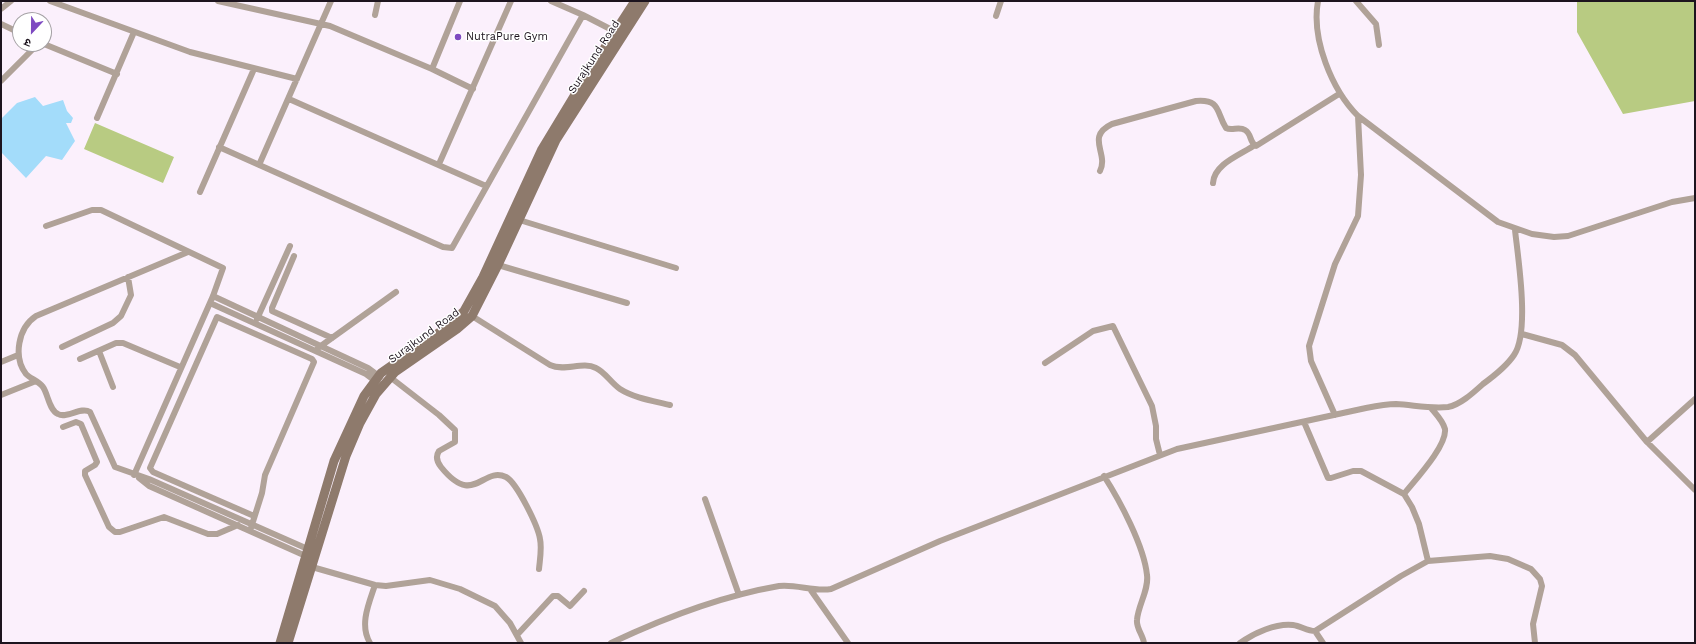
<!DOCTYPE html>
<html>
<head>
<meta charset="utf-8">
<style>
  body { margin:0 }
  #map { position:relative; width:1696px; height:644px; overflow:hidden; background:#fbf0fc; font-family:"Work Sans","Noto Sans Devanagari",sans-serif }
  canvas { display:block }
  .frame { position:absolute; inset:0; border:2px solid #1d141e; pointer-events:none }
  .north { position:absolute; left:12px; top:12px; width:40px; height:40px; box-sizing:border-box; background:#fff; border:1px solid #a5a1a5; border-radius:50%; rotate:202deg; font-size:11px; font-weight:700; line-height:16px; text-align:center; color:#1d141e }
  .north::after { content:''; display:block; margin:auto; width:14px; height:18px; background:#7e4ac1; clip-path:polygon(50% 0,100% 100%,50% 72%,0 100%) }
</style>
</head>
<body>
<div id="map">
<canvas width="1696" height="644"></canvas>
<div class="frame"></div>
<div class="north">उ</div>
</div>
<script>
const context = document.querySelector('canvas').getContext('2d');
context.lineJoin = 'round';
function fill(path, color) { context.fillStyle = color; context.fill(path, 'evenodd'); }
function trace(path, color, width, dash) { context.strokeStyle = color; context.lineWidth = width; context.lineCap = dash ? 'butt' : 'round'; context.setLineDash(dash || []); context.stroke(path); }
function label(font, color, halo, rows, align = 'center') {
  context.font = font + ' "Work Sans",sans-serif'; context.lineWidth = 3; context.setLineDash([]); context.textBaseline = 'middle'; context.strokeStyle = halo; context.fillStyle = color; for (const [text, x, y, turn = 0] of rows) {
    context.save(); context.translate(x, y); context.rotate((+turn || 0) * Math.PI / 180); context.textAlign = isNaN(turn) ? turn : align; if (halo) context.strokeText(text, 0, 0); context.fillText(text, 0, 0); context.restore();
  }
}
fill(new Path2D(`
  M1577 1H1695V101L1623 114 1577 32Z
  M95 123 174 157 163 183 84 149Z`), '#b8cb82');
fill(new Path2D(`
  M35 97 43 106 63 100 67 111 73 118 71 123H66L75 141 62 160 46 156 26 178 1 152V119L17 103Z`), '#a3dcfa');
trace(new Path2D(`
  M50 1 190 52 297 79
  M218 1 330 26 432 69 473 89
  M551 1 583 15 618 33
  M1318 1C1311 39 1332 90 1358 116L1498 222 1532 234 1554 237 1568 236 1672 202 1695 198
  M1356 1 1376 24 1379 45
  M1 9 11 1
  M375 15 378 1
  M996 16 1001 1
  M1 24 20 33
  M44 44 117 74
  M432 69 460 1
  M1 81 38 44
  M289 99 486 186
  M97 118 134 32
  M219 147 443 247 452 248 583 15
  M439 164 511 1
  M259 165 331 1
  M1100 171C1109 153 1085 137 1112 124L1196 101C1221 99 1216 112 1226 128 1232 131 1239 126 1245 130 1252 134 1249 142 1256 146L1339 94
  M1213 183C1214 164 1240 155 1255 145
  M200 192 254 69
  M516 219 676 268
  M46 226 92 210H101L223 268 213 296 134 475
  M188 252 36 316C18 328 13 357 26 374 31 379 39 381 43 387 48 394 49 410 58 414 67 419 81 406 90 412L115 467 149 479 310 550
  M294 256 272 308V311L332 338
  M498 265 627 303
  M213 296 368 368 380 377
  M210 303 366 374 378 383
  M472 316 550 365C565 372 582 361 596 368 605 372 611 383 620 389 634 398 654 401 670 405
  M257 319 290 246
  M1522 334 1562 345 1575 355 1647 442 1695 490
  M62 347 113 323 121 316 131 295 128 277
  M318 348 396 292
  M99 351 113 387
  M80 359 116 343H123L180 367
  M1 362 18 355
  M1045 363 1093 331 1113 326 1152 406 1156 426V439L1160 455
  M390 377 439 415 455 430V442L439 451C435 457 437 462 441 467 474 508 482 466 506 477 517 483 538 526 540 539 542 548 540 559 539 569
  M1 395 36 381
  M1335 415 1311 361 1309 346 1335 264 1358 216 1361 175 1358 116
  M1304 422 1328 478H1331L1353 471H1361L1404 494 1412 507 1419 524 1428 561 1490 556 1508 559 1531 569 1540 579 1542 586 1533 624 1535 643
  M63 427 76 422 81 424 97 462 95 465 85 471V475L109 527 115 532H120L164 517 208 534H217L238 525
  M1647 442 1695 399
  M1104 476C1120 501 1144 546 1147 575 1149 590 1138 605 1137 620 1136 628 1143 635 1144 643
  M139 478 149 486 308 557
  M1404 494C1415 480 1447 446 1445 429 1443 421 1436 414 1431 408
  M705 499 739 595
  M250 531 262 493 265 475 314 362 312 359 217 317 150 468 153 472 254 516
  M312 567 375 585 386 586 430 580 460 589 495 606 510 623 521 643
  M810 589 848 643
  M1315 631 1323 643
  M517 635 553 596H558L570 606 584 591
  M370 643C359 625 369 603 375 585
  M611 643C664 618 721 596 779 586 797 584 814 592 831 589L940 541 1177 449 1366 408C1376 406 1386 404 1396 404 1414 405 1430 409 1448 407 1460 405 1473 393 1483 384 1494 376 1506 367 1514 355 1530 332 1518 258 1515 230
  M1240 643C1254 633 1276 623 1293 625 1301 626 1307 631 1315 631L1401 576 1428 561`), '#b0a298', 6);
trace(new Path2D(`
  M280 643 334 461 364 396 381 373 447 327 464 311 483 277 542 149 585 78 635 1
  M288 643 346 456 360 423 376 394 395 372 457 329 472 316 498 265 556 140 645 1`), '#8e7a6c', 9);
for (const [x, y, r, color] of [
  [458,37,4,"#7e4ac1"]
]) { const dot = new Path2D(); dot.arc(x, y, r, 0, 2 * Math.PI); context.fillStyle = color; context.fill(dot); trace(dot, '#fff', 1.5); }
label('11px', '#1d141e', '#fff', [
  ["NutraPure Gym",466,37]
], 'left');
label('11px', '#1d141e', '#fff', [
  ["Surajkund Road",594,57,-57],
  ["Surajkund Road",424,336,-36]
]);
</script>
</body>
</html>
